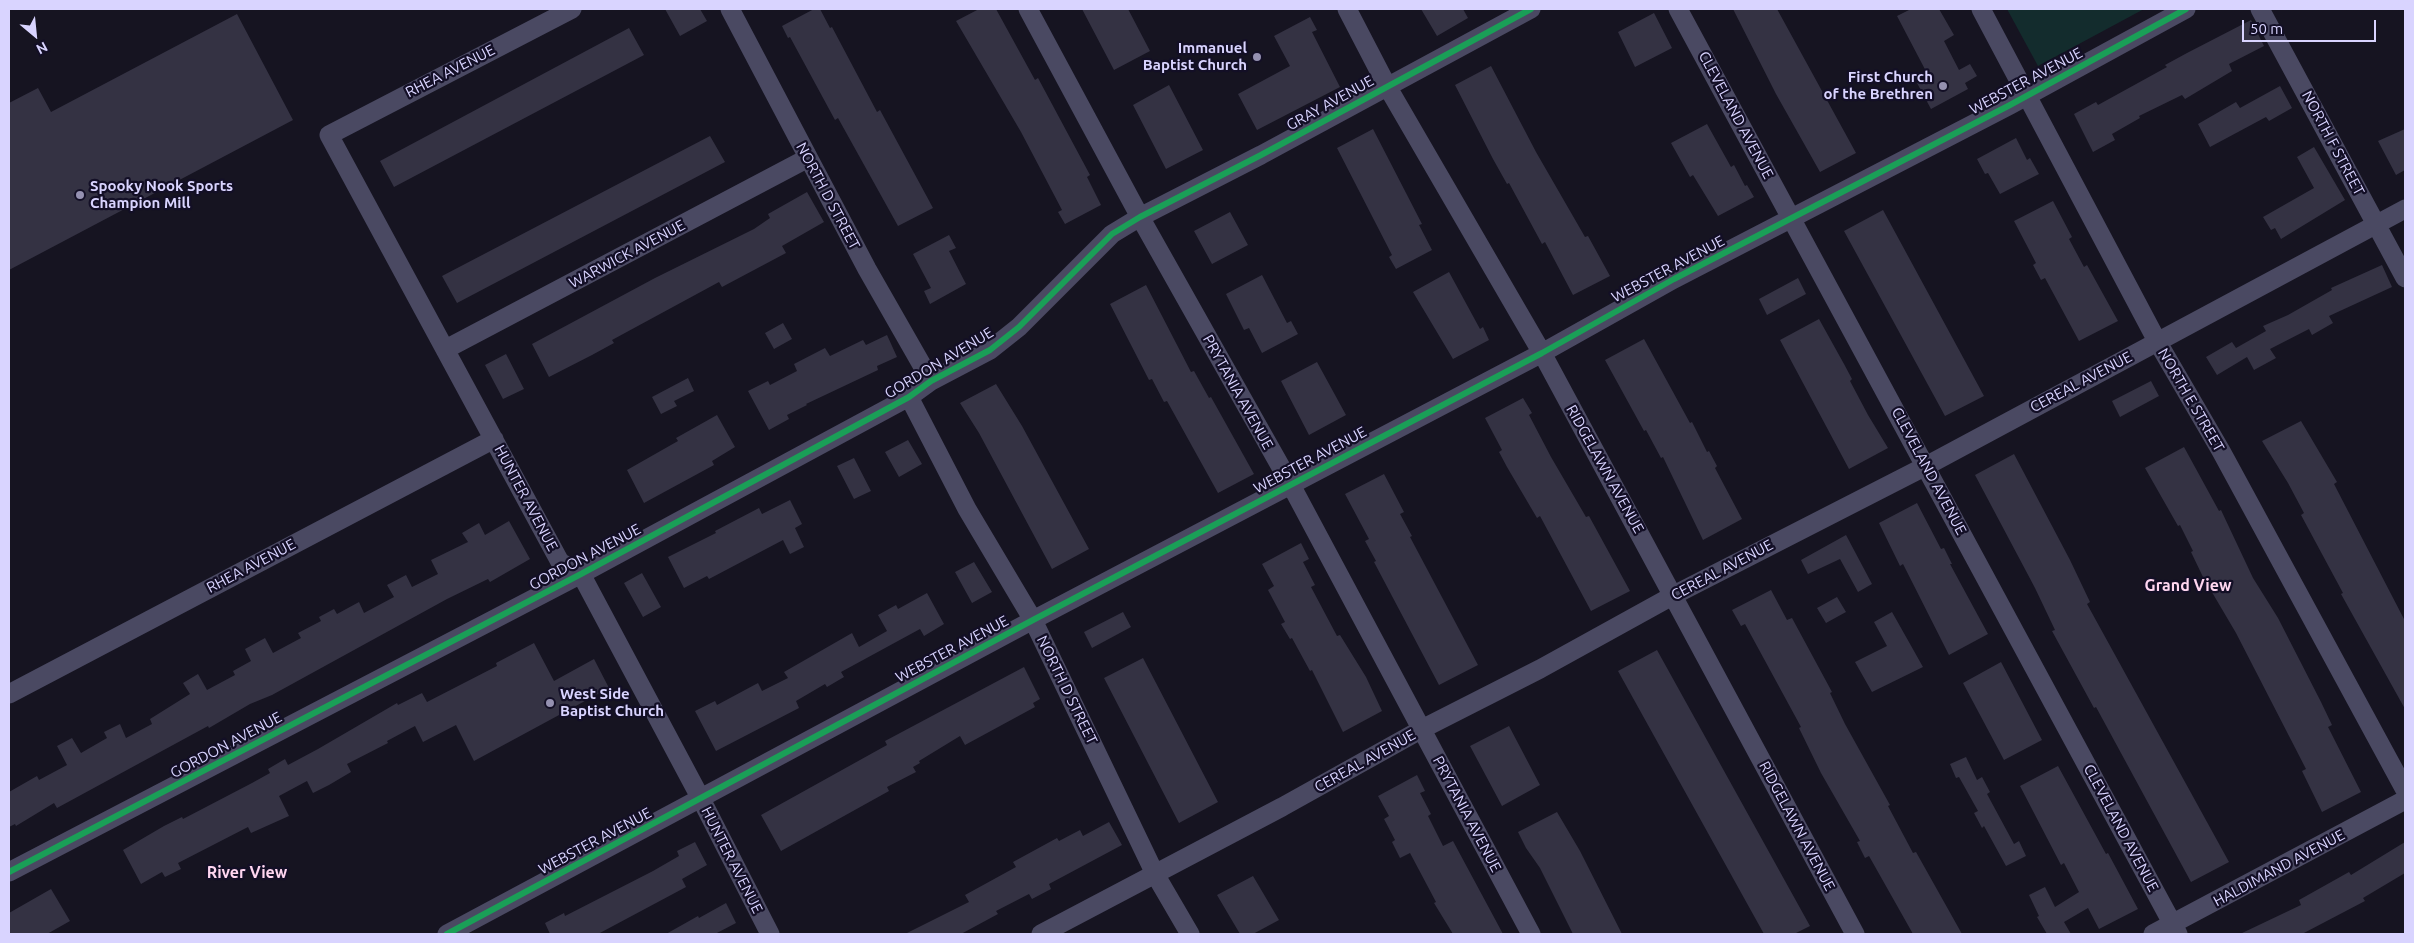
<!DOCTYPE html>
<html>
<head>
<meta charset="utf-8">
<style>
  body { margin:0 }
  #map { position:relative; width:2414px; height:943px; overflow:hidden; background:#161421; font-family:Ubuntu,sans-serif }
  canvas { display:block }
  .frame { position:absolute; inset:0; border:10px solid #d9d4ff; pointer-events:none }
  .north { position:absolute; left:10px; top:10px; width:50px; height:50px; -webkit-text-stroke:4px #130f26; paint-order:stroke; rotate:152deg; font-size:14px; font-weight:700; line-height:20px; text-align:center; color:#d9d4ff }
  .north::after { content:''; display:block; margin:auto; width:18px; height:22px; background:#d9d4ff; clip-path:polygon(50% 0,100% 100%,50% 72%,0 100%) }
  .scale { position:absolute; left:2242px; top:20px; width:134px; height:22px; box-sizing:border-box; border:2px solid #d9d4ff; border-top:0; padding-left:6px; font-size:15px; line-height:18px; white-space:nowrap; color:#d9d4ff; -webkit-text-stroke:4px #130f26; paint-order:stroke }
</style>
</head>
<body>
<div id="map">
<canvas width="2414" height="943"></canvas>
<div class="frame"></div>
<div class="north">N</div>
<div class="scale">50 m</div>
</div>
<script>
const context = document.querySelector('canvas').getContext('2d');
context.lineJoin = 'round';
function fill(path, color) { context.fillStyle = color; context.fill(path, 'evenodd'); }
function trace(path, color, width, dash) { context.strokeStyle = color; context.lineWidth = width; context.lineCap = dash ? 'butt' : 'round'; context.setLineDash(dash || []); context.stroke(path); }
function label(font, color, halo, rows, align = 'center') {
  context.font = font + ' Ubuntu,sans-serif'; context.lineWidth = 4.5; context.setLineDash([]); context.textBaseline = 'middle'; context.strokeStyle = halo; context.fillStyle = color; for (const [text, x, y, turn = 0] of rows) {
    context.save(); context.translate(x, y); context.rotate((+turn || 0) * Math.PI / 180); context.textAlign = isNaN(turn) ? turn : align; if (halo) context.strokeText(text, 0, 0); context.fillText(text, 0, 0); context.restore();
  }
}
fill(new Path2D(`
  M2007 9H2144L2038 66Z`), '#132c2d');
fill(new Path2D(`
  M665 9H700L707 21 680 36Z
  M814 9H820L830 28 832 27 877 112 880 110 933 208 898 226 838 118 835 120 790 37 788 38 782 26Z
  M979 9H996L1035 80 1038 78 1090 175 1087 177 1101 205 1065 224 1058 212 1062 210 1021 132 956 21Z
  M1082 9H1128L1150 51 1114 70Z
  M1421 9H1463L1468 18 1437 36Z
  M1733 9H1777L1856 153 1820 172 1776 94Z
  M1911 9H1939L1954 35 1944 41 1959 70 1970 64 1977 76 1965 83 1968 89 1931 109 1917 83 1929 77 1897 16Z
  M1654 13 1672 48 1635 67 1618 32Z
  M237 14 293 120 9 270V103L38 88 51 112Z
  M1310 17 1317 30 1312 32 1340 87 1257 130 1238 94 1290 66 1274 36Z
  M2251 20 2264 46 2229 64 2232 71 2185 99 2182 95 2139 116 2140 118 2112 134 2115 140 2093 152 2074 114 2096 102 2098 105 2167 67 2165 65 2187 53Z
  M629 28 644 55 394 187 380 161Z
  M1491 66 1536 152 1585 237 1588 236 1610 276 1573 295 1545 242 1542 244 1509 183 1507 184 1493 159 1455 85Z
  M1169 85 1203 150 1166 169 1133 105Z
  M2280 86 2292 108 2269 121 2266 117 2210 147 2198 124 2236 102 2240 108Z
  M1707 124 1731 167 1734 165 1745 186 1747 185 1754 197 1718 216 1693 175 1690 177 1671 143Z
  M1373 129 1422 224 1419 225 1432 250 1396 269 1389 257 1392 255 1337 148Z
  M2405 129V170L2396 175 2378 141Z
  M710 136 725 162 457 303 442 276Z
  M2016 138 2027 160 2030 158 2039 174 2000 194 1988 173 1985 174 1977 159Z
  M2314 147 2345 200 2281 239 2275 228 2271 230 2263 217 2314 188 2297 157Z
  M807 192 824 222 782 246 786 253 722 287 719 282 612 340 614 343 592 355 549 377 532 344 655 278 754 229 770 218 768 214Z
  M2053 201 2072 237 2069 239 2084 267 2087 265 2118 321 2079 341 2045 278 2041 280 2033 265 2036 263 2014 221Z
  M1883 210 1984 396 1945 416 1844 231Z
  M1230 212 1248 245 1212 264 1194 231Z
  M949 235 956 248 949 251 966 284 930 304 924 291 931 288 913 254Z
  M2382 265 2392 287 2329 316 2333 323 2312 335 2309 329 2270 349 2276 358 2254 370 2247 357 2217 375 2206 357 2232 342 2236 348 2266 331 2263 326 2288 315 2332 290 2331 288Z
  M1449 272 1480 329 1483 327 1489 340 1453 359 1413 292Z
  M1262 275 1287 323 1291 321 1298 334 1262 353 1249 328 1244 330 1226 294Z
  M1798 278 1806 294 1767 315 1759 299Z
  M1146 285 1191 372 1194 371 1209 398 1211 397 1254 474 1218 493 1167 401 1164 402 1152 379 1149 380 1110 304Z
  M1819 319 1844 364 1852 379 1850 381 1868 415 1888 448 1849 469 1780 340Z
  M783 323 792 339 774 349 765 333Z
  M887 335 897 357 877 366 878 370 806 404 807 405 787 415 789 419 769 430 748 391 768 381 770 385 797 371 794 364 825 348 830 356 863 340 866 345Z
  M1644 339 1690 423 1692 422 1707 452 1709 451 1717 466 1715 468 1742 519 1703 540 1663 457 1661 458 1646 430 1644 431 1605 360Z
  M506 354 524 389 503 399 485 365Z
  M1317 362 1346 415 1309 435 1281 381Z
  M688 378 694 391 674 401 677 406 661 414 652 397Z
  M2151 381 2159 396 2120 417 2112 401Z
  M996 384 1022 426 1089 549 1052 569 979 433 960 403Z
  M1523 398 1532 413 1529 415 1551 457 1586 517 1589 516 1630 591 1591 611 1540 516 1537 518 1507 467 1499 452 1502 450 1485 418Z
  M717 415 735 447 712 461 714 465 644 503 627 470 678 441 676 438Z
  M2301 421 2337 482 2334 484 2405 621V709L2341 594 2343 593 2301 515 2304 513 2288 483 2262 441Z
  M908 440 922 464 899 477 885 452Z
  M2184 447 2219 511 2221 510 2253 578 2278 618 2321 702 2332 725 2328 727 2361 792 2322 812 2302 771 2306 769 2236 633 2203 577 2191 552 2193 551 2180 525 2178 526 2145 468Z
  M2014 454 2070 560 2090 602 2087 604 2229 862 2191 882 2096 707 2094 708 2052 631 2055 630 2035 588 1975 475Z
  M854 458 871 491 854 499 837 466Z
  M1384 474 1404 512 1400 514 1412 536 1410 537 1478 665 1439 685 1374 562 1376 561 1365 541 1369 539 1345 494Z
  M790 500 802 524 795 528 804 547 790 554 783 540 709 579 707 576 684 588 668 557 716 533 715 531 759 508 762 514Z
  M1917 503 1941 549 1944 548 1952 564H1950L1988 634 1949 655 1903 564 1900 566 1879 523Z
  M509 521 530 559 490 582 488 579 447 599 272 695 250 704 209 728 208 726 57 808 54 803 16 826 15 824 9 827V792L37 776 39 780 67 765 57 746 72 738 81 753 107 738 104 732 120 724 126 738 152 724 150 719 190 694 183 683 198 674 207 690 235 675 233 671 251 661 245 649 265 638 273 653 301 638 298 633 321 621 319 617 334 609 337 614 359 602 364 613 394 597 387 585 406 575 412 587 438 574 431 560 468 542 462 533 479 523 485 535Z
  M1846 535 1872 584 1858 592 1840 559 1808 574 1801 560Z
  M1301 543 1309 559 1303 562 1315 585 1311 587 1337 636 1340 635 1366 677 1382 711 1343 732 1312 670 1310 671 1292 638 1290 639 1281 624 1285 622 1268 590 1274 586 1262 564Z
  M974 562 992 592 972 603 955 572Z
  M642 573 661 607 643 617 624 583Z
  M1771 590 1787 620 1792 618 1832 692 1830 693 1845 724 1890 805 1888 806 1913 853 1916 852 1962 934H1913L1869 856 1865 858 1857 842 1860 841 1821 773 1799 728 1801 727 1745 624 1741 626 1732 610Z
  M927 593 944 624 924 636 920 629 841 672 844 677 827 687 825 684 796 701 799 708 716 751 695 711 715 701 717 705 758 683 762 691 788 678 784 672 852 633 859 647 887 631 878 615 896 605 898 609Z
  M1837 597 1846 612 1826 623 1817 608Z
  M1123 612 1131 627 1092 648 1084 632Z
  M1892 612 1923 667 1872 692 1855 662 1887 646 1874 622Z
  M534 643 554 681 594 659 609 688 474 761 456 725 423 742 415 726 387 741 388 743 347 764 351 772 329 785 313 793 307 781 279 796 289 816 251 833 248 827 178 863 181 869 165 877 162 872 141 884 123 850 164 826 182 817 183 819 252 783 270 773 268 769 285 759 288 765 318 749 397 703 398 705 422 693 427 702 497 666 496 663Z
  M1657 650 1810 926 1794 934H1764L1618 671Z
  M1143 658 1218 802 1179 823 1104 678Z
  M2001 662 2042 740 2004 760 1963 683Z
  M1024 667 1040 699 1033 703 1035 707 965 745 960 736 919 761 920 763 913 767 916 772 887 787 889 791 781 851 761 815 887 745 885 741Z
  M1509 726 1540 785 1502 806 1470 746Z
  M1966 757 1977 780 1982 777 1990 792 1987 794 2014 844 2019 841 2026 856 2006 866 1984 826 1982 828 1974 813 1978 811 1959 777 1956 778 1950 764Z
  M2058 766 2106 854 2108 853 2138 909 2099 929 2088 908 2064 922 2071 934H2047L2037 917 2039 916 2029 895 2045 887 2055 907 2079 892 2064 863 2061 865 2020 786Z
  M1417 775 1425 791 1420 793 1431 814 1428 816 1443 846 1453 841 1503 934H1453L1434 903 1436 902 1410 853 1400 858 1392 842 1395 840 1384 819 1389 816 1378 796Z
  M1557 812 1580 851 1622 934H1573L1540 868 1526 848 1518 832Z
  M1109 822 1122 845 1049 884 1051 889 1032 899 1029 894 996 911 998 914 961 934H905L969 902 965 895 1016 867 1013 862 1057 838 1059 841 1080 830 1083 836Z
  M695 842 707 865 682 879 686 887 598 934H550L545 923 564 913 565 916 653 871 679 856 677 851Z
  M2405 842V873L2363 898 2365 901 2302 934H2240L2301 905 2299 900 2349 872 2351 875Z
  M1253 876 1279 920 1253 934H1240L1217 895Z
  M51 889 70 921 47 934H9V913Z
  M726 903 736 923 715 934H666L698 916 699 918Z`), '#343243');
trace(new Path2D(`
  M572 9 329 135 560 562 581 574 701 799 770 934
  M730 9 867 269 931 381
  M1028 9 1140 217 1291 485 1531 934
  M1347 9 1387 86 1542 353 1855 934
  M1678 9 2178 934
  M1981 9 2157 341 2221 451 2405 790
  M2260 9 2405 278
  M446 349 808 158
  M909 397 967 509 1033 620 1155 874 1190 934
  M9 694 494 439
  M9 872 581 574 909 397 931 381 990 350 1019 327 1112 234 1140 217 1261 155 1531 9
  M447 934 1033 620 1542 353 1674 279 2010 105 2186 9
  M1041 934 1282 807 1422 729 1540 669 1674 595 1926 466 2405 209
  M2153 934 2405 800`), '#4a4962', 19);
trace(new Path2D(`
  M9 872 581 574 909 397 931 381 990 350 1019 327 1112 234 1140 217 1261 155 1531 9
  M447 934 1033 620 1542 353 1674 279 2010 105 2186 9`), '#1a9f57', 6);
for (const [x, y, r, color] of [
  [1257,57,5,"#9591b1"],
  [1943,86,5,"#9591b1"],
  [80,195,5,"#9591b1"],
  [550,703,5,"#9591b1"]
]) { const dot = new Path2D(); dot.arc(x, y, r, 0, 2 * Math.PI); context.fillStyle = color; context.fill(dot); trace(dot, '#130f26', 2); }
label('bold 15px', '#d9d4ff', '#130f26', [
  ["Immanuel",1247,48],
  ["Baptist Church",1247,65],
  ["First Church",1933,77],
  ["of the Brethren",1933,94],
  ["Spooky Nook Sports",90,186,"left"],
  ["Champion Mill",90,203,"left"],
  ["West Side",560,694,"left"],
  ["Baptist Church",560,711,"left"]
], 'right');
label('15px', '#d9d4ff', '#130f26', [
  ["RHEA AVENUE",450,71,-27],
  ["WEBSTER AVENUE",2026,81,-28],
  ["GRAY AVENUE",1330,103,-29],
  ["CLEVELAND AVENUE",1736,115,62],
  ["NORTH F STREET",2333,143,62],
  ["NORTH D STREET",828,196,62],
  ["WARWICK AVENUE",627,254,-28],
  ["WEBSTER AVENUE",1668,269,-28],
  ["GORDON AVENUE",939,363,-31],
  ["CEREAL AVENUE",2081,382,-28],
  ["PRYTANIA AVENUE",1238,392,61],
  ["NORTH E STREET",2191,400,60],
  ["WEBSTER AVENUE",1310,460,-28],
  ["RIDGELAWN AVENUE",1605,469,61],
  ["CLEVELAND AVENUE",1929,471,62],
  ["HUNTER AVENUE",526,498,62],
  ["GORDON AVENUE",585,557,-28],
  ["RHEA AVENUE",251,566,-28],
  ["CEREAL AVENUE",1722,570,-28],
  ["WEBSTER AVENUE",952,649,-28],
  ["NORTH D STREET",1067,690,64],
  ["GORDON AVENUE",226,745,-28],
  ["CEREAL AVENUE",1365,761,-29],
  ["PRYTANIA AVENUE",1467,814,62],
  ["RIDGELAWN AVENUE",1797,826,62],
  ["CLEVELAND AVENUE",2121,828,62],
  ["WEBSTER AVENUE",595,841,-28],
  ["HUNTER AVENUE",732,860,63],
  ["HALDIMAND AVENUE",2279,868,-28]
]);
label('bold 16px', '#ffd6f0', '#130f26', [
  ["Grand View",2188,586],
  ["River View",247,873]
]);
</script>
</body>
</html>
